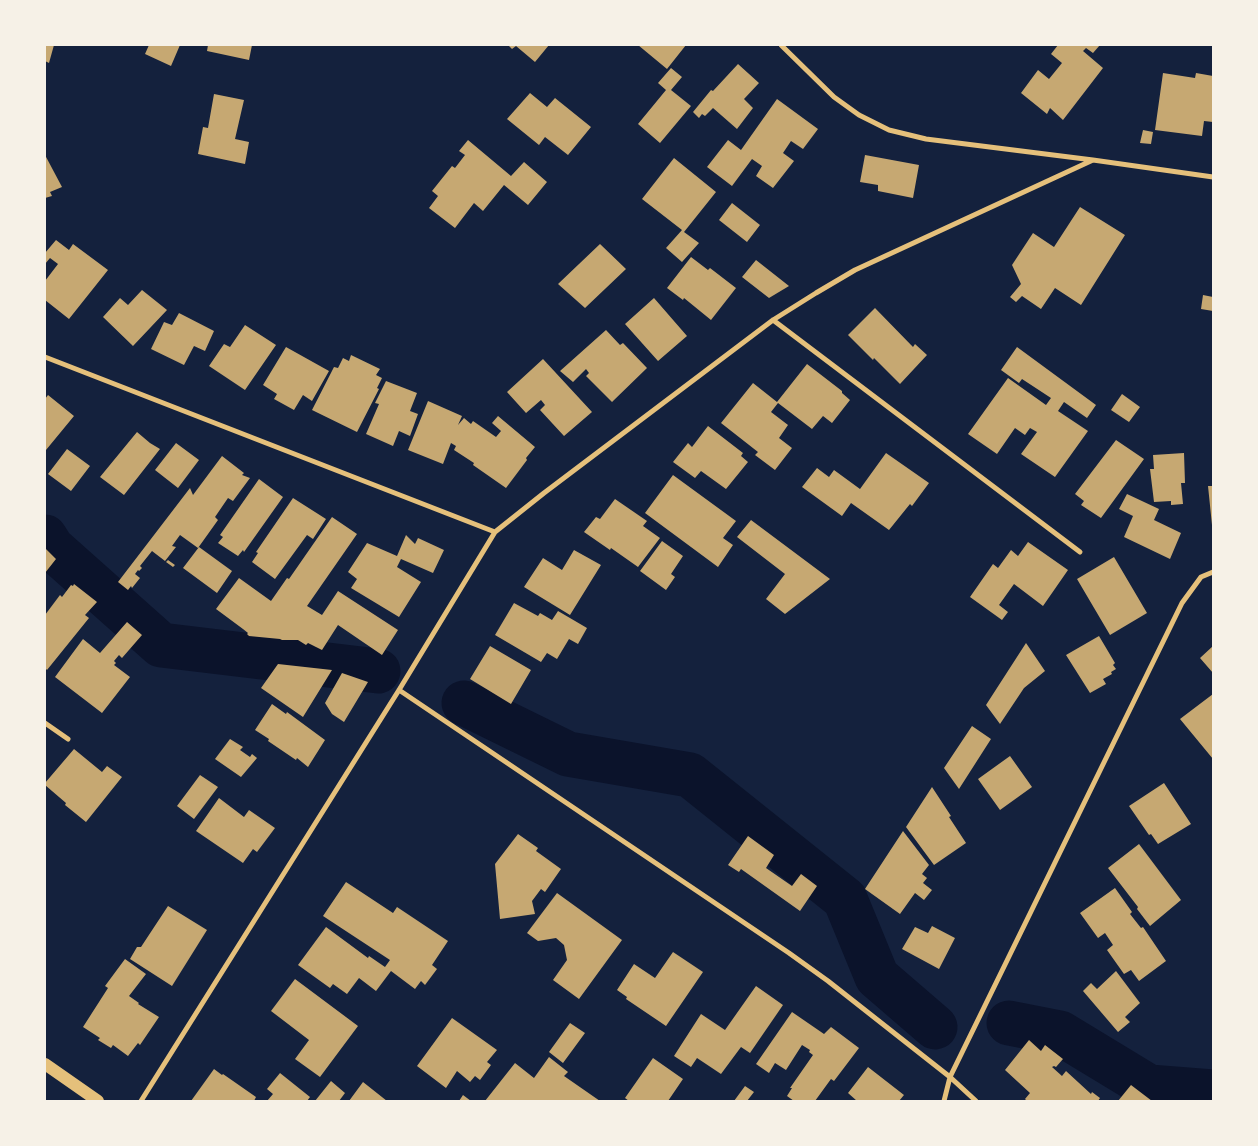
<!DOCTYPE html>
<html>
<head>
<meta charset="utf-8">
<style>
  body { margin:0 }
  #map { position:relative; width:1258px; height:1146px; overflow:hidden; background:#14213d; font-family:Signika,sans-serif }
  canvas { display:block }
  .frame { position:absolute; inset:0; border:46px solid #f6f1e7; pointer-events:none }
</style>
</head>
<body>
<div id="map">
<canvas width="1258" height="1146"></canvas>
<div class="frame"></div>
</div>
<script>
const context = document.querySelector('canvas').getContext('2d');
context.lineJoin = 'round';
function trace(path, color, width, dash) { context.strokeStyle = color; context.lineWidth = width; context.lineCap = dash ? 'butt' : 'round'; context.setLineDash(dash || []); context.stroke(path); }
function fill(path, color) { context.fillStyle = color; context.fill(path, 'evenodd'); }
trace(new Path2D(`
  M45 537 52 548 161 645 378 671
  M464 703 568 754 690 775 845 899 877 977 935 1027
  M1009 1023 1060 1033 1149 1087 1213 1092`), '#0b132b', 45);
fill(new Path2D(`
  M45 45H54L49 63 45 61Z
  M149 45H180L171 66 145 54Z
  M208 45H252L249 60 207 51Z
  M508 45H549L535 62 516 46 512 49Z
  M638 45H686L667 69Z
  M1058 45H1100L1093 53 1086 48 1083 51 1103 68 1063 120 1050 108 1047 114 1021 93 1038 70 1049 79 1062 63 1051 54Z
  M738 64 759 83 744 99 753 108 737 129 713 108 705 116 702 114 699 118 693 112 711 90 713 91Z
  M671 68 682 77 671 90 691 106 660 143 638 124 666 90 658 83Z
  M1163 73 1195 78 1196 73 1213 76V122L1204 121 1202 136 1155 130Z
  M530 93 547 107 555 98 591 127 568 155 545 137 539 145 507 119Z
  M214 94 244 100 235 139 249 142 245 164 198 154 203 127 208 128Z
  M777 99 818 129 803 149 791 141 783 153 794 161 773 188 756 176 762 166 752 159 732 186 707 167 728 140 741 150Z
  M1143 130 1153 132 1151 144 1140 143Z
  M468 140 511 176 524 162 547 182 528 205 504 185 483 211 474 203 455 228 429 208 438 196 432 191 452 166 455 168 465 155 459 151Z
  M45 155 62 187 50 192 52 196 45 198Z
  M865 155 919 165 913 198 878 191V185L860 182Z
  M674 158 716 192 684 232 699 243 682 262 666 248 682 230 642 199Z
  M732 203 760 225 747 242 719 220Z
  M1080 207 1125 235 1081 305 1055 288 1041 309 1022 296 1016 302 1010 297 1021 284 1012 265 1033 233 1054 247Z
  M56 240 69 250 73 244 108 270 69 319 45 300V281L58 264 50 258 45 264V253Z
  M600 244 626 269 585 308 558 284Z
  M691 257 708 270 710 268 736 288 711 320 684 298 683 300 667 288Z
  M756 260 789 286 769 298 742 277Z
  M142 290 167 310 133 346 103 317 120 298 128 305Z
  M1203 295 1213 297V311L1201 309Z
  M654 298 687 336 658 361 625 324Z
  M875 308 913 347 915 344 927 355 900 384 874 358 873 360 848 335Z
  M179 313 214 331 205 351 194 346 184 365 151 349 164 322 172 325Z
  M245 325 276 345 245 390 209 366 224 344 230 347Z
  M606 330 620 345 623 343 647 368 612 402 586 376 589 373 586 369 573 382 560 371Z
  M286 347 329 371 312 401 303 395 294 410 274 399 277 394 263 385Z
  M1017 347 1096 405 1087 418 1064 402 1058 411 1088 431 1055 477 1021 454 1037 432 1030 428 1025 435 1015 428 997 454 968 434 1008 378 1046 405 1051 398 1022 379 1019 383 1001 370Z
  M351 355 380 369 376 375 382 378 377 388 379 389 357 432 312 410 334 367 338 368 343 358 349 361Z
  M543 359 592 412 564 436 540 410 545 405 541 400 526 413 507 392Z
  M807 364 842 391V393L850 400 832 423 823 416 812 429 778 403 771 412 788 425 779 438 792 448 775 470 755 455 758 452 721 423 753 383 777 402Z
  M386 381 417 393 410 411 418 414 410 436 399 431 393 446 366 434 379 404 375 403Z
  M1122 394 1140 407 1129 422 1111 410Z
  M48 395 74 416 46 450 45 448V399Z
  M428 401 462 416 458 425 464 418 471 424 473 421 496 437 501 431 492 423 498 416 535 447 526 458 527 460 506 488 473 465 474 463 454 450 456 446 451 443 443 464 408 450Z
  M708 426 743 453 741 456 748 462 726 489 701 471 695 478 673 462 688 443 692 447Z
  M137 432 150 443 160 449 124 495 100 477Z
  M1116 440 1144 459 1101 518 1081 505 1084 501 1075 494Z
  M176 443 199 460 178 488 155 470Z
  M67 449 90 466 71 491 48 474Z
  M886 453 929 483 912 506 910 504 889 530 851 503 842 516 802 487 817 468 829 477 834 470 860 489Z
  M1184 453 1185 483H1181L1183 504 1171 505V501L1154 502 1150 469H1154L1153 455Z
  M222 456 244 473 242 475 250 478 233 501 228 498 215 517 218 520 198 548 180 535 172 546 176 547 165 561 152 551 140 566 142 568 139 571 138 570 135 574 140 578 132 588 131 586 128 590 118 582 190 488 193 495Z
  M673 475 736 521 723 538 733 545 718 567 645 513Z
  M259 479 283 497 244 552 243 550 238 556 218 543 223 537 220 535Z
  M1208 486H1213V525H1212Z
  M1127 494 1159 509 1154 520 1181 533 1170 559 1124 537 1133 516 1119 509Z
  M293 498 326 519 313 539 307 535 275 579 252 562 258 553 256 552Z
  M615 499 647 521 643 526 660 538 638 567 611 548 610 550 584 532 596 517 600 519Z
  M332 517 357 534 307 606 322 615 338 591 398 630 382 655 338 625 322 650 308 643 306 645 298 640H282L280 639 249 636 247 634 248 633 243 629 216 609 239 578 271 601 287 578 289 579Z
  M751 520 830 579 785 614 766 599 785 574 737 537Z
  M406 535 415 544 418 538 444 550 433 573 401 559 397 567 421 582 399 617 351 588 357 579 348 572 367 543 397 556Z
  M662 541 683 556 671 574 675 577 666 590 640 571Z
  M1028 542 1068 570 1043 606 1014 584 999 605 1008 612 1002 620 970 597 993 564 998 568 1011 550 1018 556Z
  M199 547 232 571 217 593 183 568Z
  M45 548 56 559 45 573Z
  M574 550 601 565 570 615 524 587 543 558 562 570Z
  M1114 557 1147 613 1110 635 1077 579Z
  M168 560 175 565 173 567 166 562Z
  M74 584 97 602 85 615 89 618 47 670 45 668V615L60 595 62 597 71 585 73 586Z
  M514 603 538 616 540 613 552 620 558 611 587 628 578 644 569 639 557 659 547 653 541 662 495 635Z
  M127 622 142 635 122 658 119 655 114 661 116 663 114 665 130 677 102 713 55 677 83 639 100 653Z
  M1099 636 1115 663 1113 665 1116 669 1111 672 1112 674 1103 679 1106 684 1090 693 1066 655Z
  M1026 643 1045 671 1024 688 1000 724 986 705Z
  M490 646 531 670 511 704 470 679Z
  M1213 646V673L1200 658Z
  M278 664 332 670 303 717 261 688Z
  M342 673 368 682 344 722 332 714 325 703Z
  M1213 694V759L1180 719Z
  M272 704 286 714 287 712 325 740 308 767 297 758 296 760 268 741 269 739 255 730Z
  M972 726 991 739 959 789 944 768Z
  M230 739 243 747 240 750 250 757 252 754 257 758 241 777 215 759Z
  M74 749 102 772 107 766 122 777 86 822 65 805 66 803 45 785V783Z
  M1010 756 1032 787 1000 810 978 779Z
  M200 775 218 787 194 819 177 806Z
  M1164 783 1191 824 1158 844 1151 834 1149 835 1129 806Z
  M932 787 951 816 949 817 966 843 934 865 906 827Z
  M219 798 244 817 249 810 275 828 257 852 253 849 243 863 196 831Z
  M903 831 929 865 922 874 927 878 923 883 932 890 924 900 915 893 900 914 865 889Z
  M518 834 538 848 536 851 561 869 545 892 541 889 532 901 535 914 500 919 495 864Z
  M748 836 774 855 766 868 792 886 801 874 817 886 800 911 741 869 739 872 728 865Z
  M1139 844 1181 900 1150 926 1137 909 1138 907 1108 868Z
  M346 882 393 913 397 907 448 941 432 965 437 969 425 985 421 981 415 989 391 971 376 991 359 978 347 994 333 984 330 988 298 965 326 927 368 958 369 956 385 967 390 960 323 916Z
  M1115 888 1132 912 1130 914 1141 928 1143 927 1166 961 1139 981 1131 970 1124 974 1107 950 1113 945 1105 933 1098 938 1080 913Z
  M557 893 622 940 579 999 553 980 567 960 564 945 556 938 538 941 527 933Z
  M168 906 207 930 172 986 130 959 137 947H141Z
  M932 926 955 938 939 969 902 949 915 927 928 933Z
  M673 952 703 972 666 1026 626 999 627 997 617 990 634 964 655 978Z
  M125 959 146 974 129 996 139 1003 138 1004 159 1017 140 1045 138 1043 128 1056 113 1045 111 1048 98 1040 100 1038 83 1027 108 988 105 986Z
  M1116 971 1140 1003 1125 1017 1130 1022 1118 1032 1083 991 1091 983 1097 989Z
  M295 979 358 1026 320 1077 295 1059 309 1040 271 1011Z
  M756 986 783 1005 750 1053 741 1047 721 1074 697 1058 691 1067 674 1056 701 1014 725 1030Z
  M792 1012 824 1034 831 1027 859 1048 834 1081 831 1079 815 1101H794L787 1096 792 1088H790L813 1055 809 1052 810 1050 802 1045 786 1070 775 1063 769 1073 756 1064Z
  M452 1018 497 1050 487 1062 491 1065 480 1080 475 1076 470 1082 457 1071 446 1088 417 1066Z
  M570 1023 585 1033 563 1063 549 1052Z
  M1029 1040 1041 1051 1045 1045 1063 1059 1056 1067 1054 1066 1052 1067 1062 1076 1066 1071 1091 1094 1092 1092 1100 1098 1098 1101H1027L1025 1099 1030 1093 1005 1070Z
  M549 1057 568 1072 564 1076 600 1101H485L515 1063 534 1078Z
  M653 1058 683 1079 668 1101H629L625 1098Z
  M868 1067 904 1095 899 1101H857L848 1093Z
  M214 1069 222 1075 223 1074 256 1097 254 1101H191Z
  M280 1073 310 1097 307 1101H267L273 1094 267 1089Z
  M331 1081 345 1093 339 1101H315Z
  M363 1082 387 1101H349Z
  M1131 1085 1152 1101H1118Z
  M745 1086 754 1092 747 1101H734Z
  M463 1095 471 1101H459Z`), '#c6a872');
trace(new Path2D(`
  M781 45 834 97 859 115 889 130 926 139 1093 160 1213 177
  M773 320 1080 552
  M45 357 495 532
  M399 690 789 953 828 981 950 1077 976 1101
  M45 723 68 739
  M141 1101 399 690 495 532 544 493 773 320 816 293 855 270 1093 160
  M944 1101 950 1077 1182 603 1201 577 1213 572`), '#e5c07b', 5);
trace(new Path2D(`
  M45 1064 98 1101`), '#e5c07b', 12);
</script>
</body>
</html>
